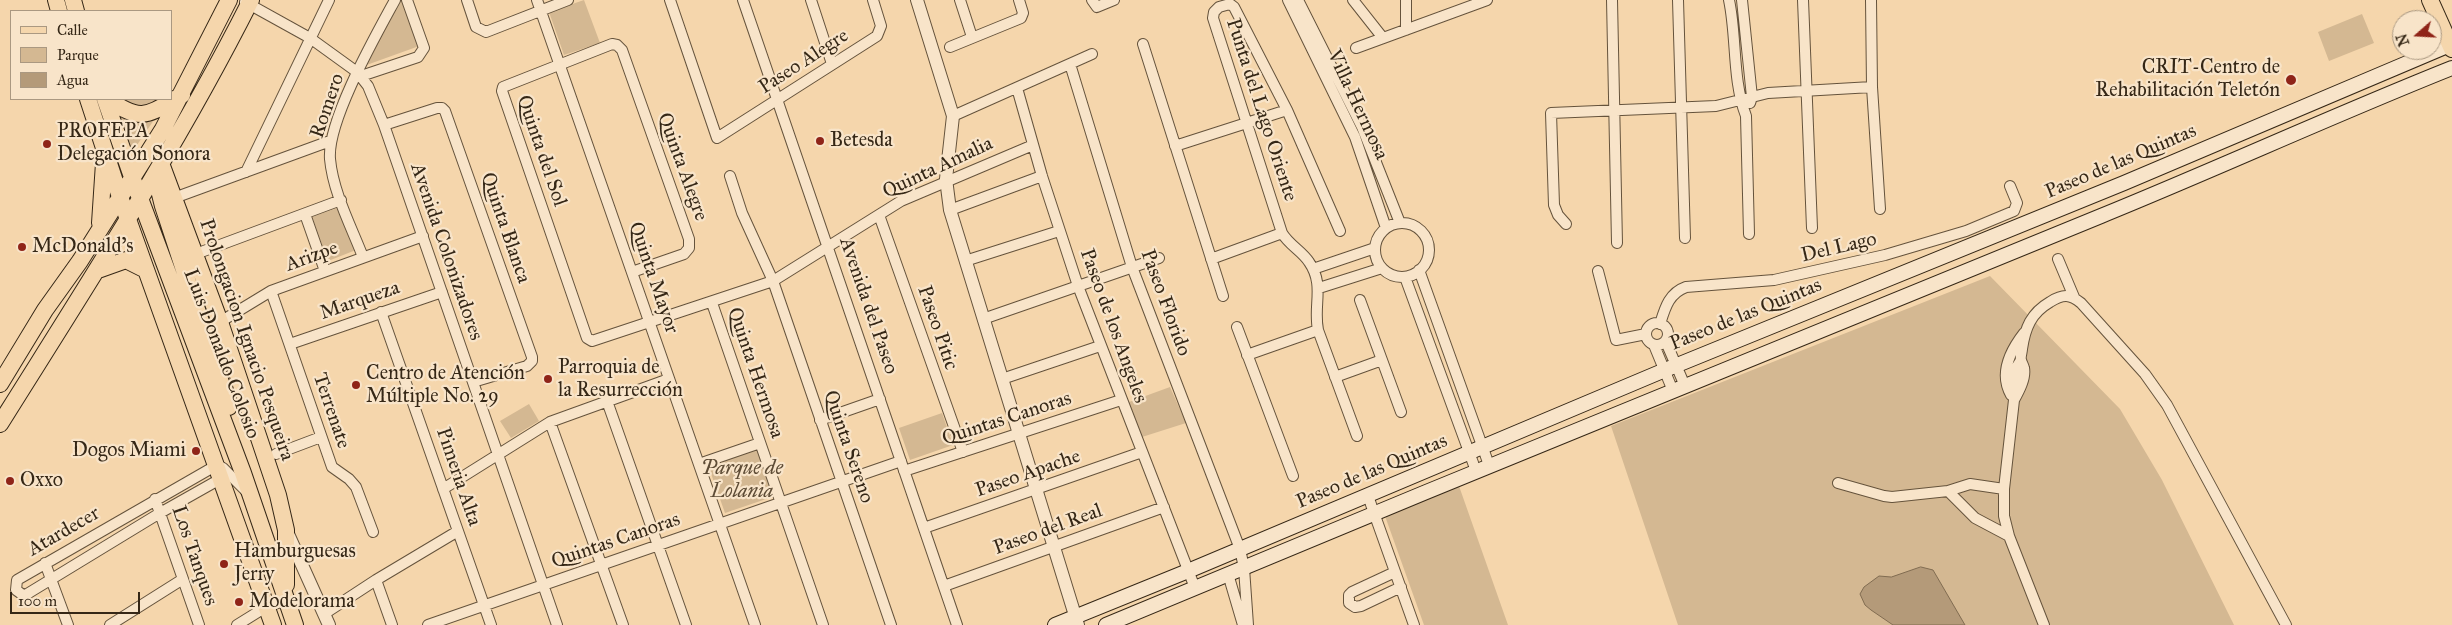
<!DOCTYPE html>
<html>
<head>
<meta charset="utf-8">
<style>
  body { margin:0 }
  #map { position:relative; width:2452px; height:625px; overflow:hidden; background:#f5d6ac; font-family:"IM FELL Great Primer",serif }
  canvas { display:block }
  .legend { position:absolute; left:10px; top:10px; width:162px; height:90px; box-sizing:border-box; background:#f8e4c9; border:1px solid #aa9881; margin:0; padding:6px 9px; list-style:none; font-size:15px; color:#352716 }
  .legend li { display:flex; align-items:center; gap:10px; height:25px }
  .legend b { width:25px; border:1px solid #aa9881 }
  .north { position:absolute; left:2392px; top:10px; width:50px; height:50px; box-sizing:border-box; background:#f8e4c9; border:1px solid #aa9881; border-radius:50%; rotate:251deg; font-size:14px; font-weight:700; line-height:20px; text-align:center; color:#352716 }
  .north::after { content:''; display:block; margin:auto; width:18px; height:22px; background:#8f2418; clip-path:polygon(50% 0,100% 100%,50% 72%,0 100%) }
  .scale { position:absolute; left:10px; top:592px; width:130px; height:22px; box-sizing:border-box; border:2px solid #352716; border-top:0; padding-left:6px; font-size:15px; line-height:18px; white-space:nowrap; color:#352716; -webkit-text-stroke:4px #f8e4c9; paint-order:stroke }
</style>
</head>
<body>
<div id="map">
<canvas width="2452" height="625"></canvas>
<ul class="legend">
<li><b style="height:6px;background:#f5d6ac"></b>Calle</li>
<li><b style="height:14px;background:#d4b892"></b>Parque</li>
<li><b style="height:14px;background:#b49a79"></b>Agua</li>
</ul>
<div class="north">N</div>
<div class="scale">100 m</div>
</div>
<script>
const context = document.querySelector('canvas').getContext('2d');
context.lineJoin = 'round';
function fill(path, color) { context.fillStyle = color; context.fill(path, 'evenodd'); }
function trace(path, color, width, dash) { context.strokeStyle = color; context.lineWidth = width; context.lineCap = dash ? 'butt' : 'round'; context.setLineDash(dash || []); context.stroke(path); }
function label(font, color, halo, rows, align = 'center') {
  context.font = font + ' "IM FELL Great Primer",serif'; context.lineWidth = 4.5; context.setLineDash([]); context.textBaseline = 'middle'; context.strokeStyle = halo; context.fillStyle = color; for (const [text, x, y, turn = 0] of rows) {
    context.save(); context.translate(x, y); context.rotate((+turn || 0) * Math.PI / 180); context.textAlign = isNaN(turn) ? turn : align; if (halo) context.strokeText(text, 0, 0); context.fillText(text, 0, 0); context.restore();
  }
}
fill(new Path2D(`
  M395 0H407L422 45 361 67Z
  M584 0 600 43 564 55 549 12Z
  M2362 14 2374 43 2329 61 2318 32Z
  M121 99H161L157 103 136 108Z
  M119 114H158L133 151Z
  M340 207 356 250 328 261 312 217Z
  M1990 276 2120 409 2162 480 2234 625H1678L1611 426Z
  M1170 387 1186 423 1142 437 1129 402Z
  M529 404 539 421 511 438 500 421Z
  M942 413 953 445 910 460 899 428Z
  M759 448 775 496 725 513 708 465Z
  M1459 486 1508 625H1424L1385 516Z`), '#d4b892');
const water = new Path2D(`
  M1921 567 1933 570 1965 625H1893L1871 610 1865 605 1860 594 1864 587 1879 576 1891 577Z`);
fill(water, '#b49a79');
trace(water, '#816c51', 1);
const minor = new Path2D(`
  M467 0 476 27 486 32 568 0
  M537 0 755 625
  M670 0 717 138 877 36 881 26 873 0
  M743 0 957 625
  M811 0 832 64
  M960 0 972 37
  M1092 0 1097 7 1114 0
  M1288 0 1355 137 1386 228
  M1298 0 1362 127 1400 223
  M1353 0 1383 38
  M1406 0V30
  M1612 0 1617 243
  M1678 0 1685 238
  M1729 0C1737 38 1732 79 1746 116L1749 234
  M1742 0 1752 97 1750 103
  M1803 0 1812 228
  M1871 0 1872 87 1880 209
  M245 2 310 38 357 72 368 86 384 125 557 625
  M1143 44 1223 296
  M950 47 1021 18 1023 13 1019 0
  M1356 48 1487 0
  M1070 64 1132 267 1240 549 1244 568 1248 625
  M361 76 418 57 424 48 407 0
  M1017 88 1042 176 1078 286 1195 588
  M953 116 1092 54
  M384 125 437 108H442L445 111 532 357V361L527 366 473 382
  M1175 146 1287 110
  M246 172 329 0
  M730 176 742 213 773 281 891 625
  M174 198 330 141
  M950 210 1042 176
  M305 214 325 271
  M879 215 963 452
  M1375 250a27 27 0 1 1 54 0a27 27 0 1 1-54 0Z
  M1566 224 1558 215 1554 205 1551 113 1716 106 1768 93 1872 87
  M1340 231 1287 110 1234 7 1230 4 1219 7 1214 12 1213 18 1282 233C1289 245 1302 251 1309 262 1325 285 1313 305 1318 330L1357 436
  M193 255 341 200
  M363 257C351 226 333 192 330 159 327 121 376 35 395 0
  M1211 259 1282 233
  M2058 259 2074 297
  M965 261 1059 231
  M1313 269 1375 248
  M1419 270 1489 465
  M1598 271 1616 340 1646 334
  M632 272 684 254 689 248V239L622 50 617 45 612 44 503 87 502 91 587 338 592 341 773 281 901 201 1033 145
  M1405 277 1476 471
  M1319 288 1382 268
  M271 291 332 467 349 479 356 487 373 532
  M1360 300 1401 412
  M712 303 823 625
  M381 312 491 625
  M983 319 1159 258
  M220 322 271 291 423 236
  M1646 334a11 11 0 1 1 22 0a11 11 0 1 1-22 0Z
  M1660 324C1665 308 1669 293 1686 287L1774 280 1885 255 1966 231 2014 211 2017 203 2010 186
  M1237 327 1293 476
  M1666 342 1685 386
  M290 344 442 292
  M1654 345 1673 391
  M1247 355 1318 330
  M2021 360C2012 372 2011 386 2014 400L2004 489V516L2009 536 2044 625
  M1335 377 1382 360
  M1002 379 1100 346
  M2011 395C1999 374 2010 351 2024 333
  M2014 400C2019 391 2026 378 2024 368 2024 367 2021 361 2021 360 2020 357 2022 352 2022 349 2025 328 2031 313 2050 302 2063 294 2070 294 2081 303L2145 374 2167 405 2286 625
  M607 401 686 625
  M820 420 880 399
  M550 422 623 625
  M276 454 321 437
  M699 464 760 443
  M904 471 1121 400
  M222 478 160 513 27 594 23 595 16 590 17 580 217 465 223 468 248 493
  M1838 483 1884 496 1892 497 1948 491 1970 484 2004 489
  M443 489 550 422 669 379
  M1948 491 1975 518 2009 536
  M1368 496 1414 625
  M155 499 199 625
  M924 528 1142 452
  M45 563 68 625
  M1395 572 1352 592 1349 595V603L1355 607 1361 606 1401 587
  M1228 574 1243 625
  M376 580 392 625
  M944 586 1164 507
  M324 614 376 580 458 531
  M110 625 183 579
  M237 625 266 607 286 600
  M428 625 901 461`);
const tertiary = new Path2D(`
  M917 0 953 116 946 179 950 210 1078 625
  M288 534 329 625`);
const secondary = new Path2D(`
  M1055 625 1188 571 1665 370 2124 183 2452 44
  M1106 625C1437 487 1769 350 2101 216 2219 168 2334 115 2452 68`);
const primary = new Path2D(`
  M56 0 59 11
  M73 0 76 11
  M2430 0 2452 49
  M88 99 120 197 273 625
  M105 99 132 177 243 473 295 625
  M108 99C142 124 149 114 182 95
  M162 166 220 322 278 495 286 530V585
  M161 172 158 186 163 206 229 407
  M100 223 104 163
  M98 270 126 260 146 270
  M0 384 45 310 80 261 163 129 229 0
  M0 424C87 285 177 147 251 0`);
trace(minor, '#65533c', 12);
trace(tertiary, '#65533c', 14);
trace(secondary, '#352716', 16);
trace(primary, '#352716', 18);
trace(minor, '#f8e4c9', 10);
trace(tertiary, '#f8e4c9', 12);
trace(secondary, '#f8e4c9', 14);
trace(primary, '#f5d6ac', 16);
for (const [x, y, r, color] of [
  [2291,80,6,"#8f2418"],
  [820,141,5,"#8f2418"],
  [47,144,5,"#8f2418"],
  [22,247,5,"#8f2418"],
  [548,379,5,"#8f2418"],
  [356,385,5,"#8f2418"],
  [196,451,5,"#8f2418"],
  [10,481,5,"#8f2418"],
  [224,564,5,"#8f2418"],
  [239,602,5,"#8f2418"]
]) { const dot = new Path2D(); dot.arc(x, y, r, 0, 2 * Math.PI); context.fillStyle = color; context.fill(dot); trace(dot, '#f8e4c9', 2); }
label('20px', '#352716', '#f8e4c9', [
  ["Paseo Alegre",804,62,-33],
  ["Villa Hermosa",1357,105,65],
  ["Romero",328,106,-71],
  ["Punta del Lago Oriente",1261,110,72],
  ["Quinta del Sol",541,151,71],
  ["Paseo de las Quintas",2121,162,-23],
  ["Quinta Alegre",682,167,70],
  ["Quinta Amalia",938,168,-25],
  ["Quinta Blanca",505,228,71],
  ["Del Lago",1839,248,-13],
  ["Avenida Colonizadores",446,252,71],
  ["Arizpe",312,257,-20],
  ["Quinta Mayor",653,278,71],
  ["Marqueza",360,301,-19],
  ["Paseo Florido",1165,303,70],
  ["Avenida del Paseo",868,306,71],
  ["Paseo de las Quintas",1746,315,-22],
  ["Paseo de los Angeles",1113,326,70],
  ["Paseo Pitic",937,328,71],
  ["Prolongacion Ignacio Pesqueira",246,340,71],
  ["Luis Donaldo Colosio",221,354,69],
  ["Quinta Hermosa",755,373,71],
  ["Terrenate",331,411,71],
  ["Quintas Canoras",1007,419,-18],
  ["Quinta Sereno",848,447,71],
  ["Paseo de las Quintas",1372,472,-23],
  ["Paseo Apache",1028,474,-19],
  ["Pimeria Alta",458,477,71],
  ["Paseo del Real",1048,530,-20],
  ["Atardecer",64,532,-30],
  ["Quintas Canoras",616,541,-19],
  ["Los Tanques",194,556,71]
]);
label('20px', '#352716', '#f8e4c9', [
  ["CRIT-Centro de",2280,68,"right"],
  ["Rehabilitación Teletón",2280,91,"right"],
  ["PROFEPA",57,132],
  ["Delegación Sonora",57,155],
  ["Betesda",830,141],
  ["McDonald's",32,247],
  ["Parroquia de",558,368],
  ["la Resurrección",558,391],
  ["Centro de Atención",366,374],
  ["Múltiple No. 29",366,397],
  ["Dogos Miami",186,451,"right"],
  ["Oxxo",20,481],
  ["Hamburguesas",234,552],
  ["Jerry",234,575],
  ["Modelorama",249,602]
], 'left');
label('italic 20px', '#5d4b35', '#f8e4c9', [
  ["Parque de",742,469],
  ["Lolania",742,492]
]);
</script>
</body>
</html>
